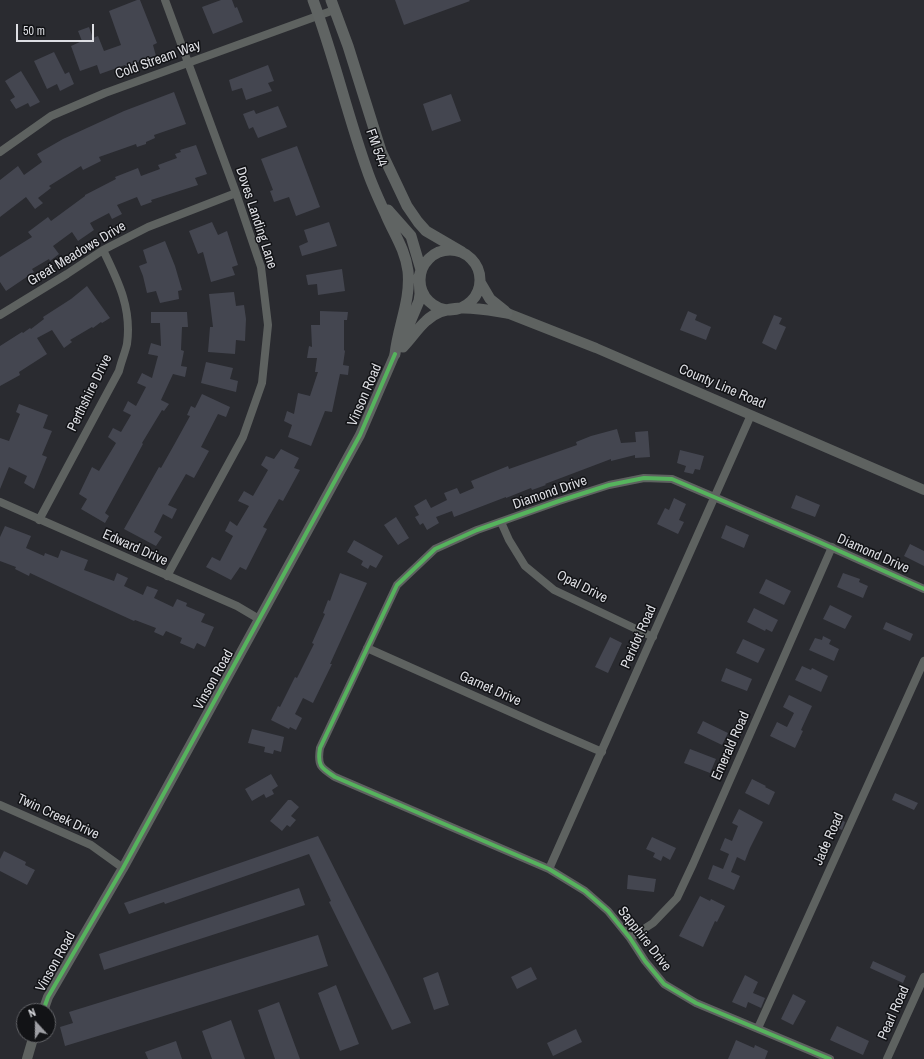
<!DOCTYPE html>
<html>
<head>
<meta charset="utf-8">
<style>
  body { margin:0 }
  #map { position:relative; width:924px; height:1059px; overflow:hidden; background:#2a2b30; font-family:"Archivo Narrow",sans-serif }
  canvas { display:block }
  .north { position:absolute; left:16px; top:1003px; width:40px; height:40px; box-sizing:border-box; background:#121316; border:1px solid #636468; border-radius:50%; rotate:339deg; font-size:11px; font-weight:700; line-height:16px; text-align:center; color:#dddee3 }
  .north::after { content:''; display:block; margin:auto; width:14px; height:18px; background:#9e9fa4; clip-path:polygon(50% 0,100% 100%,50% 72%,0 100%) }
  .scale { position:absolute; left:16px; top:24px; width:78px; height:18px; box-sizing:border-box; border:2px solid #dddee3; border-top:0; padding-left:5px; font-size:12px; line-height:14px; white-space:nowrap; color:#dddee3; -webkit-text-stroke:3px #121316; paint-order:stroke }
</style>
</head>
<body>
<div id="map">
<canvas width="924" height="1059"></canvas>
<div class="north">N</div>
<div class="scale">50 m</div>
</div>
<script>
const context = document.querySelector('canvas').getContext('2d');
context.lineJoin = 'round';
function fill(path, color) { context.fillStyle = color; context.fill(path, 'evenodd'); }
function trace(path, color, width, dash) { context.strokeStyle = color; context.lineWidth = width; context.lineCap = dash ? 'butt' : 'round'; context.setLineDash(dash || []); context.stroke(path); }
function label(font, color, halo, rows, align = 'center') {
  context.font = font + ' "Archivo Narrow",sans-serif'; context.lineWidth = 3; context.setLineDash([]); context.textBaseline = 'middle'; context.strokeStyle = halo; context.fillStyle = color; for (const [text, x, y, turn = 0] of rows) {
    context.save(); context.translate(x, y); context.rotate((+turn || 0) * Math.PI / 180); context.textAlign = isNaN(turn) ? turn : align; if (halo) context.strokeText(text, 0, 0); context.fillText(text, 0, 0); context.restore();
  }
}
fill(new Path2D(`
  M137 0H140L157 43 153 45 156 56 126 66 125 65 100 74 97 65 80 71 71 46 82 41 78 31 89 27 93 38 98 36 104 51 121 45 109 11Z
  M221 0H232L235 8 237 7 243 22 213 34 202 7Z
  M395 0H469L470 1 404 25Z
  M54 52 65 74 69 72 74 84 60 91 57 84 47 89 34 61Z
  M268 65 274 81 268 83 272 91 246 100 242 88 232 91 229 80Z
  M21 71 40 102 30 107 28 103 16 109 10 100 15 97 5 81Z
  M174 92 186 124 154 135 155 138 146 142V144L137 147 136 144 99 157 101 161 83 170 81 166 49 186 51 188 38 198 43 203 35 209 26 197 0 217V180L18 166 24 175 42 162 37 154 63 139 124 111Z
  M451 94 461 121 432 131 423 104Z
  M278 106 287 127 258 138 253 127 249 129 243 114 254 110 256 114Z
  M196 145 207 174 195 178 198 185 151 200 152 202 141 206 137 197 117 205 122 214 112 219 109 213 90 223 94 230 78 241 72 232 53 246 59 254 50 261 49 259 32 269 34 272 6 291 0 282V257L32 237 28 232 48 217 51 221 85 196V195L116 179 115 177 138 168 141 176 160 169 158 165 177 158 175 154 181 152 180 150Z
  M297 146 320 207 296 216 289 197 274 202 270 191 273 190 261 159Z
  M212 222 218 235 227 231 238 265 232 267 235 275 211 282 203 252 198 254 189 231Z
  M329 222 337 246 302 256 299 246 308 242 304 230Z
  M165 241 175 266 182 290 178 291 179 299 160 303 156 291 147 293 143 276 139 266 147 263 143 250Z
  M342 269 345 291 318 295 317 284 308 285 306 275Z
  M87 286 110 318 102 323 101 322 93 328 92 327 70 340 72 342 64 348 52 330 37 338 47 354 19 372 20 375 0 386V346L22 332 23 333 30 328 31 329 44 319 43 317 71 299Z
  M234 292 236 306 244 305 246 319 245 341 236 340 235 354 208 352 210 327H213L209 294Z
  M320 311 348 312 347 320H344V350L345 351 343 365 349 366 348 375 340 374 332 412 325 411 311 446 288 437 292 425 284 421 287 411 294 414 298 393 310 396 318 372H315L317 358H307L309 346 312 347 311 325H320Z
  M688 311 697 315 695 320 711 327 706 340 680 330Z
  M151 312H187L188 327H182L181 350 184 351 181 366 187 367 185 377 173 374 161 400 169 404 164 411 162 410 142 443 143 444 105 513 109 516 105 523 81 509 87 499 79 494 92 467 99 471 116 443 108 437 113 428 121 432 131 415 123 411 128 401 136 406 146 387 137 383 142 373 152 378 158 356 148 354 151 343 161 346 160 323H151Z
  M774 315 782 318 779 324 786 327 776 350 762 343Z
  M206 362 233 368 230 379 238 381 236 392 201 383Z
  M202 394 230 407 226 417 218 414 201 447 209 451 194 478 186 474 168 505 177 509 172 519 163 514 154 532 162 537 156 546 124 529 159 467 161 468 174 445 190 416 187 415 191 406 195 408Z
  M19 404 48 415 43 428 52 431 42 455 47 457 34 489 24 483 27 476 9 467 0 489V438L9 441 20 414 16 412Z
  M617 429 621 443 636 442 635 432 648 431 650 457 635 458V455L611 461V459L545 484 546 485 532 490 531 488 506 498V497L454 517 452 511 436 517 439 523 427 530 423 523 420 525 415 517 419 515 414 506 426 499 431 508 447 500 444 493 457 488 460 494 474 488 471 481 508 466 509 469 577 445 576 442 591 436Z
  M281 449 299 458 294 468 300 470 283 501 279 499 263 527 267 529 246 570 240 567 231 580 206 567 212 557 220 561 233 536 225 531 230 521 237 526 249 506 238 501 244 491 253 496 268 470 261 465 266 456 274 459Z
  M680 450 704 456 700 470 695 469 693 474 684 472 686 466 677 463Z
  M796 495 820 505 815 517 791 508Z
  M674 498 686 504 679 520 684 522 678 534 657 524 665 508 669 510Z
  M396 517 409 538 398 545 384 525Z
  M726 525 749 535 744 548 721 538Z
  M5 526 31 536 26 548 44 556 45 553 58 558 61 550 88 560 84 570 114 581 117 573 128 578 124 586 143 595 147 586 158 590 154 598 173 607 177 599 187 603 186 606 205 614 201 622 214 627 205 647 197 643 194 649 180 643 182 638 166 631 163 636 154 632 156 628 135 620 134 621 62 588 30 573 29 576 15 569 16 567 0 561V537Z
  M354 540 383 556 376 568 370 565 368 569 361 565 363 561 347 552Z
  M910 544 924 551V566L904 556Z
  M340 573 367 583 330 664H332L313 703 303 698 295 714 302 718 296 730 290 727 289 729 271 720 278 706 280 707 295 677 297 678 314 644 312 643 325 614 323 613 328 600 330 601Z
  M843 573 860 579 859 582 868 586 863 598 837 587Z
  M766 579 791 591 784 605 759 593Z
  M830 605 852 616 845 629 823 619Z
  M754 608 778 620 772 632 766 629 765 631 747 622Z
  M886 622 913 634 910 641 883 629Z
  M823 636 831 640 829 644 839 649 834 661 809 650 815 638 822 640Z
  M610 637 622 643 608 673 595 667Z
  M743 639 765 649 758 663 736 653Z
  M802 666 811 670 812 668 828 676 821 692 795 680Z
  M726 668 752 679 747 691 721 681Z
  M789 695 812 706 801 730 803 731 795 748 770 736 777 722 787 727 794 713 783 707Z
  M703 721 728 733 722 745 697 733Z
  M252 729 284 737 281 752 274 750 273 754 264 752 265 747 248 743Z
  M690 749 716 759 710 773 684 763Z
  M271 774 278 786 272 790 274 794 266 798 264 794 252 801 245 789Z
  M752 779 766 786 765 787 775 792 769 805 745 793Z
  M895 793 918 803 914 810 892 800Z
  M288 800H291L299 807 291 816 296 820 290 827 287 825 282 831 270 821Z
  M739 809 763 822 750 848 745 861 737 857 731 872 740 876 734 890 708 879 713 865 723 869 729 854 720 850 725 838 732 841 738 826 732 823Z
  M838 818 845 822 842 830 834 826Z
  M318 836 388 975 411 1023 392 1030 329 902 331 901 309 854 165 904 164 902 129 914 124 903Z
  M652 837 676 848 670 860 663 856 661 861 653 857 655 853 646 849Z
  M4 851 26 862 25 865 35 870 27 885 0 871V859Z
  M628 875 656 879 654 892 627 889Z
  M299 888 305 905 104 970 99 954Z
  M700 896 710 901 711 899 725 906 717 922 715 921 703 947 679 936Z
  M318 935 328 966 65 1046 60 1027 73 1023 69 1012Z
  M873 961 906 976 903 983 870 968Z
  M531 967 537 979 517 989 511 977Z
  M438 972 449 1005 434 1010 423 978Z
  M745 975 758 982 753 993 765 998 761 1008 748 1002 746 1008 732 1002Z
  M336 985 359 1044 340 1051 318 993Z
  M793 994 806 1001 793 1025 781 1019Z
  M279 1002 300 1059H275L258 1010Z
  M231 1020 245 1059H212L202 1031Z
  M837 1026 869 1041 863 1055 830 1040Z
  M576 1029 582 1042 553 1056 547 1043Z
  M736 1040 754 1048 755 1045 768 1051 765 1059H728Z
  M176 1041 182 1059H148L145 1052Z`), '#444650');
trace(new Path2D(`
  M165 0 236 193 261 267 268 325 262 383 243 437 167 576
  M0 152 51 116 105 93 334 10
  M0 315 67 274 103 250 148 227 236 193
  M0 502 237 606 259 619
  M39 520 119 371C121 362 125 353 127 344 132 308 118 281 103 250
  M501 522 509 540 525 566 554 590 653 637
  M367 648 542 726 602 752
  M0 805 91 845 123 868
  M549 869 751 415
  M630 938 653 923 677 898 693 864 832 547
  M758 1028 924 661
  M830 1059 696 1003 664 984 645 961 630 938 608 911 585 891 549 869 335 777C321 768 317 766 320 748L397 585 435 549 477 530 559 501 609 485 644 478 672 479 817 541 924 589
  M887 1059 924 977`), '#5e6260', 8);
trace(new Path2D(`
  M507 313 596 348 924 490
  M43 1011 48 997 123 868 360 435 395 354
  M27 1059 34 1035`), '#5e6260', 10);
trace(new Path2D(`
  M313 0C334 56 347 114 367 170 372 185 379 200 386 215 394 234 405 249 408 271 411 300 398 326 395 354
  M331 0 348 46 381 151 407 206 418 222 426 231 462 252
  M388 210 411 236 421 270 419 277 420 294 419 301 402 341
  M420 280a30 30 0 1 1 60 0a30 30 0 1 1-60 0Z
  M480 282 490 299 505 311
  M403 347C411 339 417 329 426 321 447 301 481 309 507 313`), '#606463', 11);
trace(new Path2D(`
  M43 1011 48 997 123 868 360 435 395 354
  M830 1059 696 1003 664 984 645 961 630 938 608 911 585 891 549 869 335 777C321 768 317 766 320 748L397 585 435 549 477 530 559 501 609 485 644 478 672 479 817 541 924 589`), '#56b35d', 4);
label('14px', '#dddee3', '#121316', [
  ["Cold Stream Way",158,60,-20],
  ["FM 544",376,148,71],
  ["Doves Landing Lane",256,218,72],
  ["Great Meadows Drive",77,254,-31],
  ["County Line Road",722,387,23],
  ["Perthshire Drive",90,393,-64],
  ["Vinson Road",365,395,-67],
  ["Diamond Drive",550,493,-19],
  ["Edward Drive",135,548,24],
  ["Diamond Drive",873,554,24],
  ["Opal Drive",582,587,27],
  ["Peridot Road",639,637,-66],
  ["Vinson Road",214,680,-61],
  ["Garnet Drive",490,689,24],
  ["Emerald Road",731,746,-66],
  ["Twin Creek Drive",58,817,25],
  ["Jade Road",829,839,-66],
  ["Sapphire Drive",644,939,52],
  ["Vinson Road",56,962,-61],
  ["Pearl Road",894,1013,-66]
]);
</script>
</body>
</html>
